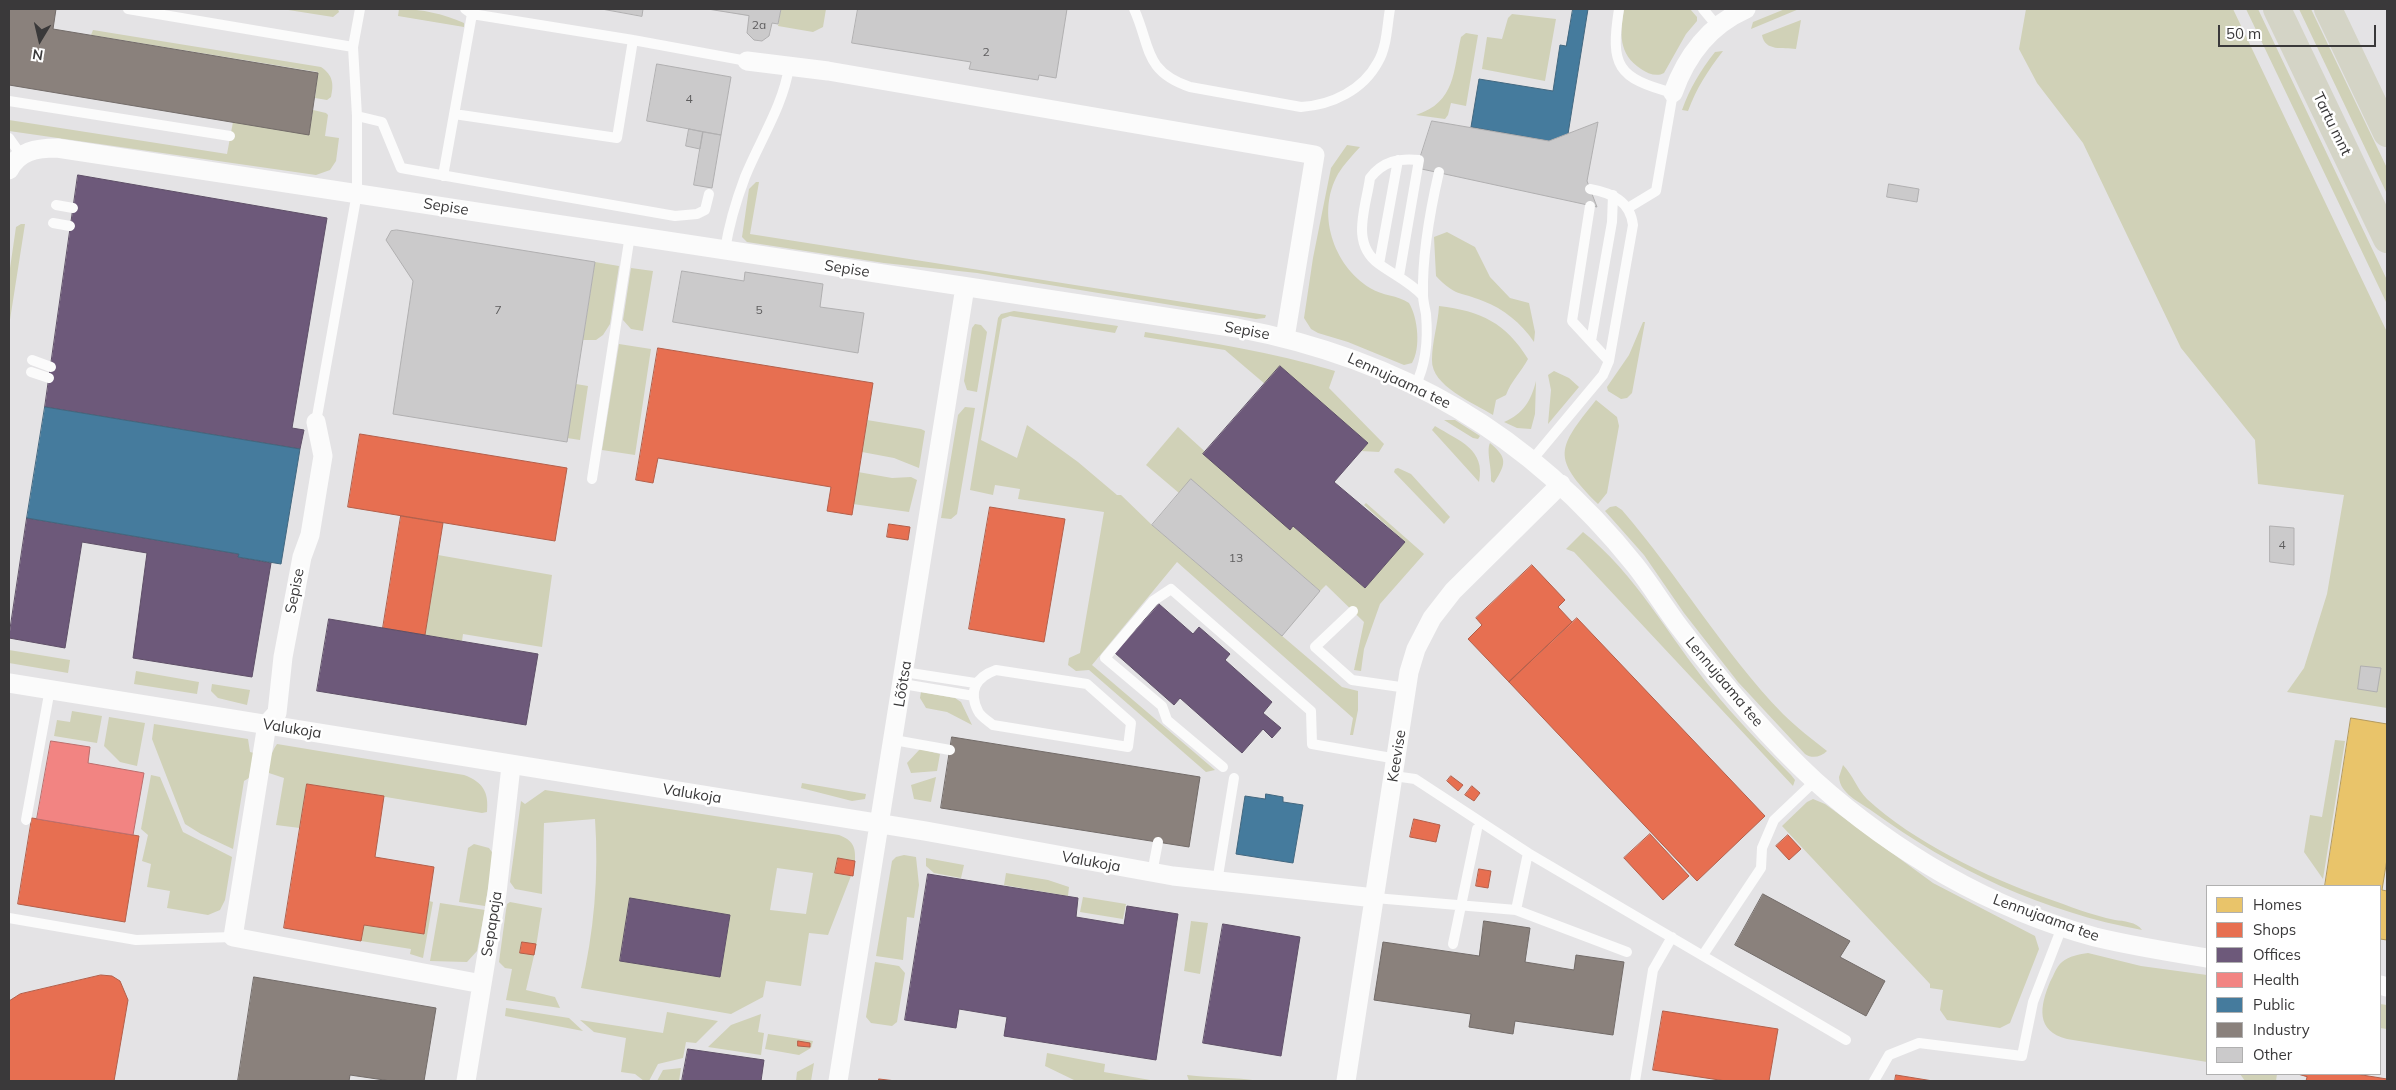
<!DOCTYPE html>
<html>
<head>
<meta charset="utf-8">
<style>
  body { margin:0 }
  #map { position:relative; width:2396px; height:1090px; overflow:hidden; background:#e4e3e5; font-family:Mulish,sans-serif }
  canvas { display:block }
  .frame { position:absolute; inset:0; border:10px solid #3a393a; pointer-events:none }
  .legend { position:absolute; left:2206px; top:885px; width:175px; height:190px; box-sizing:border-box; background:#fff; border:1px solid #b0b0b0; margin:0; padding:6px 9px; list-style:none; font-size:15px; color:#3a393a }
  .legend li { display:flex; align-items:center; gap:10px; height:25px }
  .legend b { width:25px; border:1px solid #b0b0b0 }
  .north { position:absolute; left:15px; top:15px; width:50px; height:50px; -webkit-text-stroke:4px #fff; paint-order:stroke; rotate:189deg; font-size:14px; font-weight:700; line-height:20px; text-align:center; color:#3a393a }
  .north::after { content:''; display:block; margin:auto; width:18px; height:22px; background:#3a393a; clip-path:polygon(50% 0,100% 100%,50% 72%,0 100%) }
  .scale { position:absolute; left:2218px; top:25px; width:158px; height:22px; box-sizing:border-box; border:2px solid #3a393a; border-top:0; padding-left:6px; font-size:15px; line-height:18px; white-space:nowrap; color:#3a393a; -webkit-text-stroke:4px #fff; paint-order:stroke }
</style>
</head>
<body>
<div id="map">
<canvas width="2396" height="1090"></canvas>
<div class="frame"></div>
<ul class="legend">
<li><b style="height:14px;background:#e9c46a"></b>Homes</li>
<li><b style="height:14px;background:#e76f51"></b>Shops</li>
<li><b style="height:14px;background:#6d597a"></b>Offices</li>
<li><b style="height:14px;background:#f28482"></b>Health</li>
<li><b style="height:14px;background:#457b9d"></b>Public</li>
<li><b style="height:14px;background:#8a817c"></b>Industry</li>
<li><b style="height:14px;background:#cbcacb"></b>Other</li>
</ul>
<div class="north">N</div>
<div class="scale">50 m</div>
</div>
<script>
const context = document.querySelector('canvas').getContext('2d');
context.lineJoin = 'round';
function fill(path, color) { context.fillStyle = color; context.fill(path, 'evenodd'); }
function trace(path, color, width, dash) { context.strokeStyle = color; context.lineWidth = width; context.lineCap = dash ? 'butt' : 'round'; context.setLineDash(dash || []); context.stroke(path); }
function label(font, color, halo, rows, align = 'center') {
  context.font = font + ' Mulish,sans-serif'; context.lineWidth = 5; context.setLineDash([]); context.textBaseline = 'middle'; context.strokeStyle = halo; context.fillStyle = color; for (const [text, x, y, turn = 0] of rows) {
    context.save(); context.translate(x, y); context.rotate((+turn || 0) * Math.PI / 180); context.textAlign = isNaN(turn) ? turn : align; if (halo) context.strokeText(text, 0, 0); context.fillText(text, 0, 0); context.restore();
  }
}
fill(new Path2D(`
  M282 9H338L339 12 333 17Z
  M399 9C423 9 443 14 464 23V27L398 16Z
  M781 9H826L823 27 813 32 778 26Z
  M1624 9H1690L1697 17V21L1686 34 1664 73C1657 77 1648 74 1641 69 1618 54 1620 33 1624 9Z
  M1785 9H1799L1751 29 1753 22Z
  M2026 9H2233L2387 332V708L2287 692 2304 668 2327 594 2344 495 2258 484 2255 440 2181 348 2083 143 2037 83 2019 49Z
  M2246 9H2258L2387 280V304Z
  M2299 9H2311L2387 168V194Z
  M1512 14 1556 19 1545 81 1482 69 1487 37 1502 39 1508 18Z
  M1801 20 1796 49C1783 47 1765 52 1762 35Z
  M93 30 321 67C333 75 334 84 331 97L327 100 315 98 318 72 91 35Z
  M1466 33 1478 35 1466 106 1451 103 1448 115 1445 119 1416 115C1456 102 1453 71 1461 37Z
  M1723 51C1707 72 1697 87 1688 111L1682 110C1690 88 1700 71 1715 52Z
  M313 110 326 113 328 115 325 136 339 138 336 161 330 170 316 175 9 131V120L227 154 233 122 309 134Z
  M1347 145 1360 147C1352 156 1344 164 1338 174 1316 213 1333 265 1370 288 1382 296 1398 295 1409 303 1418 318 1421 348 1412 363L1404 365 1348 342 1318 333 1311 329 1304 318 1313 258 1331 168Z
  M756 182H759L750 234 1266 315 1265 318 1256 319 977 273 884 263 747 242 742 237 749 189Z
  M21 224H25L9 326V275L16 227Z
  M1447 232 1475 247 1490 277 1510 298 1529 303 1535 332 1534 342C1521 323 1504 309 1483 301 1459 291 1456 297 1436 276L1434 237Z
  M595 262 619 266 610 324 603 335 596 340H583Z
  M631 268 653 271 643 331 631 329 623 320Z
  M1439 306C1481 311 1506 323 1528 359 1521 372 1511 381 1506 395L1496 400 1493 415C1474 403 1431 386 1432 360 1432 342 1438 324 1439 306Z
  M1014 311 1118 326 1115 333 1010 316 1002 319 981 440 1017 458 1027 425 1078 462 1117 495H1121L1152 525 1342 687 1358 691V710L1353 735H1350L1353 718 1177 562 1092 665 1215 770 1206 772 1089 670 1076 671 1068 665 1069 658 1080 653 1104 512 1018 499 1020 489 995 485 993 495 970 490 998 318 1001 314Z
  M1643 322H1645L1632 393 1627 398 1621 399 1608 391 1607 387 1629 355Z
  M975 324 981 325 987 332 977 392 967 390 964 381 972 328Z
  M1145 332C1209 342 1272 352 1335 371L1329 388 1384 444 1379 452 1361 451 1368 443 1280 366 1265 384 1225 350 1144 337Z
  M619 344 651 349 635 455 602 450Z
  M1554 371 1569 378 1579 387 1548 424 1551 390 1548 375Z
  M1536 381 1535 414 1531 429 1517 428 1504 422C1523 414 1531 401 1536 381Z
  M576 384 588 386 580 440 567 438Z
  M1596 400 1617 417 1619 426 1607 493 1598 504C1551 457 1557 449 1596 400Z
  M965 407 975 408 957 514 951 519 941 518 958 415Z
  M867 420 921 429 925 431 919 468 894 458 862 452Z
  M1444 420H1455L1480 436 1478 439 1473 438Z
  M1435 426C1459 441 1486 449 1479 482L1432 430Z
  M1178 427 1290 529 1293 526 1365 588 1405 542 1364 505 1366 503 1424 554 1380 604 1364 649 1361 671 1354 670 1364 622 1326 585 1320 591 1191 480 1179 493 1146 465Z
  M1490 443C1508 458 1506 464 1494 483L1491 481C1492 468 1486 451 1490 443Z
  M1398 468 1411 474 1450 517 1444 524 1394 472 1395 469Z
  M858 472 892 478 911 477 917 480 909 512 853 504Z
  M1616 506 1622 510C1679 576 1723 652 1783 714 1796 727 1812 739 1827 751 1821 757 1812 759 1805 754L1738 682 1684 613 1644 555 1605 511 1610 507Z
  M1583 532C1636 574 1668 636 1711 688 1735 718 1763 746 1791 775L1795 780 1793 786 1574 552 1566 549Z
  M438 555 552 575 542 647 463 634 462 641 425 635Z
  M9 650 70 660 68 673 9 663Z
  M136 671 199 682 197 694 134 684Z
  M212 684 250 690 247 705 218 698 211 691Z
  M921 692 955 698 961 702 972 725 947 712 926 708 920 698Z
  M72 711 102 716 97 743 54 736 57 720 70 722Z
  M109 717 145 723 137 766 120 762 104 746Z
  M154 724 248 739 250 752 254 753 249 778 244 781 233 849 201 834 185 824 152 739Z
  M2335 740 2345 741 2323 879 2304 852 2310 815 2322 817Z
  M277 744 464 775C483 782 489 792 487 812L482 813 308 784 300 828 276 825 284 778 269 773C268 764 271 752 277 744Z
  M920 749 940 754 937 771 911 773 907 763Z
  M1843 765C1853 775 1857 789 1867 799 1912 841 1988 878 2046 898 2069 906 2091 915 2115 920 2123 921 2137 922 2142 930 2044 912 1953 870 1872 811 1860 802 1840 794 1839 777Z
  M151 775 160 777 183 832 232 857 225 900 220 910 208 915 167 908 170 891 147 887 151 864 142 861 148 835 141 829Z
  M936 777 931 802 914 799 911 785Z
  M802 783 866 794 865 799 852 801 801 788Z
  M545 790 839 835C852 840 856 846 855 861L838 858 835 873 851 876 828 935 809 933 801 986 766 981 763 997 731 1014 581 988C594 932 599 876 595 819L544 823 542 894 515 889 510 882 521 801 525 804ZM777 868 813 873 806 914 770 910ZM631 899 730 915 720 977 620 961Z
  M1813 799 1825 804 1933 883 2035 936 2039 949 2010 1023 2000 1028 1947 1020 1940 1010 1943 990 1930 988V984L1782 826 1807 802Z
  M474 844 489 848 494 855 485 906 459 902 468 848Z
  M904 855 916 857 919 885 914 918 907 917 903 960 876 956 892 861 896 857Z
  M926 858 964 865 961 878 934 873 926 866Z
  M1006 873 1048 880 1069 887 1068 896 1004 885Z
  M1083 897 1126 904 1123 919 1080 912Z
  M429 901 433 902 423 958 410 954 411 949 361 941 364 925 424 934Z
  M510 902 542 908 536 947 526 990 555 997 560 1008 506 1000 512 969 505 968 499 962 506 910 507 904Z
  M440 903 485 910 477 951 467 962 430 961Z
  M1191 921 1208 923 1200 974 1184 971Z
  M2088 953 2141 966 2207 975V1062L2067 1039C2035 1031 2040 1006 2050 982 2054 975 2056 967 2062 962 2069 956 2080 954 2088 953Z
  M875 962 899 966 905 973 897 1022 892 1026 871 1023 866 1017Z
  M2380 1004 2387 1005V1029L2380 1028Z
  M506 1008 569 1018 583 1031 505 1016Z
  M667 1012 718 1021 696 1043 686 1042 683 1058 658 1064 649 1081H644L635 1074 621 1072 626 1038 594 1032 580 1020 663 1033Z
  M761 1014 758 1032 764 1033 761 1055 708 1047 731 1025Z
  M768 1034 813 1041 811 1048 799 1055 765 1049Z
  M1047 1053 1105 1064 1104 1072 1156 1081H1076L1045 1066Z
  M814 1063 811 1081H796L797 1072Z
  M681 1068 679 1081H657L663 1070Z
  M2240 1074H2277L2276 1081H2245Z
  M1187 1075C1212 1078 1235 1077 1260 1081H1189Z`), '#d0d1b7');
const homes = new Path2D(`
  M2351 718 2387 724V859L2382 890 2387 891V940L2380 939V886H2325Z`);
fill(homes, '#e9c46a');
trace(homes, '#b49a5c', 1);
const shops = new Path2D(`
  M658 348 873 383 852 515 827 511 831 487 658 458 653 483 636 480Z
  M360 434 567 468 555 541 348 507Z
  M990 507 1065 519 1044 642 969 629Z
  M401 516 443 523 425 635 383 628Z
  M889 524 910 527 908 540 887 537Z
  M1532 565 1565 600 1558 607 1572 622 1509 682 1468 639 1482 625 1476 618Z
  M1577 618 1765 816 1697 881 1509 682Z
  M1451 776 1463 785 1458 791 1447 781Z
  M307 784 384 796 375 857 434 867 424 934 364 925 361 941 284 928Z
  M1472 786 1480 793 1474 801 1465 795Z
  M32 818 139 836 125 922 18 904Z
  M1414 819 1440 825 1436 842 1410 837Z
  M1650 834 1689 876 1663 900 1624 858Z
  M1788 835 1801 849 1789 860 1776 846Z
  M838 858 855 861 853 876 835 873Z
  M1479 869 1491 871 1488 888 1476 886Z
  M522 942 536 944 534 955 520 953Z
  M101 975 112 976 120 981 128 1000 114 1081H9V1001L20 994Z
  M1663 1011 1778 1029 1769 1081H1726L1653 1070Z
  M798 1041 810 1043V1047L798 1046Z
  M2298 1074H2356L2387 1079V1081H2306L2307 1077Z
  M1896 1075 1933 1081H1895Z
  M879 1079 896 1081H879Z`);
fill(shops, '#e76f51');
trace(shops, '#b35f4a', 1);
const offices = new Path2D(`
  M78 175 327 218 292 428 304 430 300 449 45 407Z
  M1280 366 1368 443 1334 482 1405 542 1365 588 1293 526 1290 530 1203 454Z
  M27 518 239 554 238 557 271 563 252 677 133 658 147 553 82 542 65 648 9 638Z
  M1159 604 1193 634 1199 627 1230 654 1225 660 1272 702 1263 713 1281 728 1272 738 1263 729 1242 753 1180 698 1174 705 1115 653Z
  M329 619 538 654 526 725 317 691Z
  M928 874 1078 898 1076 917 1124 925 1127 906 1178 914 1156 1060 1004 1036 1007 1017 959 1009 956 1028 905 1020Z
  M630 898 730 915 720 977 620 961Z
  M1223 924 1300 937 1281 1056 1203 1043Z
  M688 1049 764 1060 761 1081H682Z`);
fill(offices, '#6d597a');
trace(offices, '#5e4f67', 1);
const health = new Path2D(`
  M51 741 90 747 88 763 144 773 133 835 37 819Z`);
fill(health, '#f28482');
trace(health, '#bb6e6c', 1);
const public = new Path2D(`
  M1573 9H1588L1568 134 1549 141 1471 127 1479 79 1553 91 1560 45 1566 46Z
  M45 407 300 449 281 564 238 557 239 554 27 518Z
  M1266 794 1283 797V802L1303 805 1293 863 1236 854 1245 796 1265 799Z`);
fill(public, '#457b9d');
trace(public, '#42677f', 1);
const industry = new Path2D(`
  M9 9H56L53 29 318 73 309 135 9 85Z
  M952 737 1200 777 1189 847 941 808Z
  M1763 894 1850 941 1840 957 1885 981 1866 1016 1735 945Z
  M1484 921 1530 928 1525 962 1574 970 1576 955 1624 962 1613 1035 1515 1021 1513 1034 1469 1027 1471 1014 1374 1000 1383 942 1479 956Z
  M254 977 436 1008 424 1081H391L350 1075 349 1081H238Z`);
fill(industry, '#8a817c');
trace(industry, '#726b68', 1);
const building = new Path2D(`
  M602 9H643L642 16Z
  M708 9H781L778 24 772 23 769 36 762 41 754 40 747 33 749 16Z
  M858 9H1067L1056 78 1039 75 1038 80 969 69 971 62 852 43Z
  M657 64 731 77 721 135 647 121Z
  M1432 121 1549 141 1598 122 1587 181 1597 207 1417 168Z
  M689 129 703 132 700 149 686 146Z
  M703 132 721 135 712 188 694 185Z
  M1889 184 1919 189 1917 202 1887 197Z
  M397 230 595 262 567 442 393 414 413 281 386 240 391 231Z
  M682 271 744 281 745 272 823 284 820 307 864 313 858 353 673 322Z
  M1191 479 1320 591 1282 636 1152 525Z
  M2270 526 2294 528V565L2270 562Z
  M2361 666 2381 668 2377 692 2358 689Z`);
fill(building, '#cbcacb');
trace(building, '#b0afb0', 1);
trace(new Path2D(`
  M128 9 353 47
  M465 9 472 14 633 40 747 61
  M1134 9C1151 46 1143 71 1190 87L1301 107C1332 105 1363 90 1378 62 1387 47 1387 25 1390 9
  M1619 9C1610 66 1617 78 1673 93L1656 191 1628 208
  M1703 9 1718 27
  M9 101 230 136
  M454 114 617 138 633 40
  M357 116 382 122 401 168 675 216 697 214 705 210 709 194
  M9 138 21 155
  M443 176 472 14
  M56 205 73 208
  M1590 206 1572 321 1609 361
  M53 223 70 226
  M725 250C729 224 736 201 745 177 760 140 783 106 789 67
  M1379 264 1398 160
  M1399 276 1419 160C1399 158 1383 161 1370 178 1366 208 1350 243 1379 264 1394 275 1410 282 1423 296
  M1591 341 1612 222 1613 195
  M32 360 51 367
  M31 372 49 378
  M1415 386C1426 365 1428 337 1426 314 1425 308 1423 301 1423 295 1422 255 1430 211 1439 172
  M316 422 357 193V116L353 47 360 9
  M1532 460 1603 375 1609 361 1633 225C1630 201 1612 193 1590 189
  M592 479 630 235
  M1353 611 1315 647 1352 680 1407 688
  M996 670 1087 684 1131 723 1128 747 993 725C988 721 980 716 978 711 968 691 976 677 996 670Z
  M904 672 975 683
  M903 684 974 696
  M894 740 950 750
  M1223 767 1167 720 1162 706 1105 658 1153 601 1171 589 1311 711 1312 744 1397 759
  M1394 776 1415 779 1528 853 1846 1040
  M26 820 50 689
  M1528 853 1516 910 1627 952
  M1152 873 1158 842
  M1217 882 1234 778
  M1375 898 1516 910
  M9 918 136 940 233 937
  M1453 944 1477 829
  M1703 955 1761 868 1762 848 1774 820 1815 781
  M1635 1081 1653 970 1672 937
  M1874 1081 1889 1055 1919 1043 2022 1056 2033 1002 2062 927`), '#fbfbfb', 10);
trace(new Path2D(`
  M747 61 828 71 1315 155 1285 338
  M1673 93C1686 56 1710 25 1746 9
  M9 170C19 151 36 148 57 148L1237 328C1401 359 1530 434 1635 565 1651 585 1664 607 1680 628 1721 682 1765 735 1815 781 1894 852 1991 909 2095 937 2132 946 2170 952 2207 958
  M316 422 323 456 318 486 310 535 302 557 283 657 277 713 267 724 233 937 482 984
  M9 683 925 831 1173 876 1375 898
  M2380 985 2387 987
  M466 1081 497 893 511 766
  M838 1081 965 287
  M1346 1081 1409 672 1416 649 1432 618 1453 591 1561 484`), '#fbfbfb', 19);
trace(new Path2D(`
  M2277 9 2387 239
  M2328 9 2387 133`), '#d4d4c6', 28);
label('12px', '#5e5d5e', null, [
  ["2a",759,25],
  ["2",986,52],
  ["4",689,99],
  ["7",498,310],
  ["5",759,310],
  ["4",2282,545],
  ["13",1236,558]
]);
label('15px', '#3a393a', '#fff', [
  ["Tartu mnt",2332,124,64],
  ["Sepise",446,207,9],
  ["Sepise",847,269,9],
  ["Sepise",1247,331,10],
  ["Lennujaama tee",1399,381,25],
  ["Sepise",295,591,-79],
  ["Lennujaama tee",1724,682,50],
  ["Lõõtsa",903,684,-81],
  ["Valukoja",292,729,9],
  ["Keevise",1397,756,-81],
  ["Valukoja",692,794,9],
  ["Valukoja",1091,862,10],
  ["Lennujaama tee",2046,918,20],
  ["Sepapaja",492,924,-81]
]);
</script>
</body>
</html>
